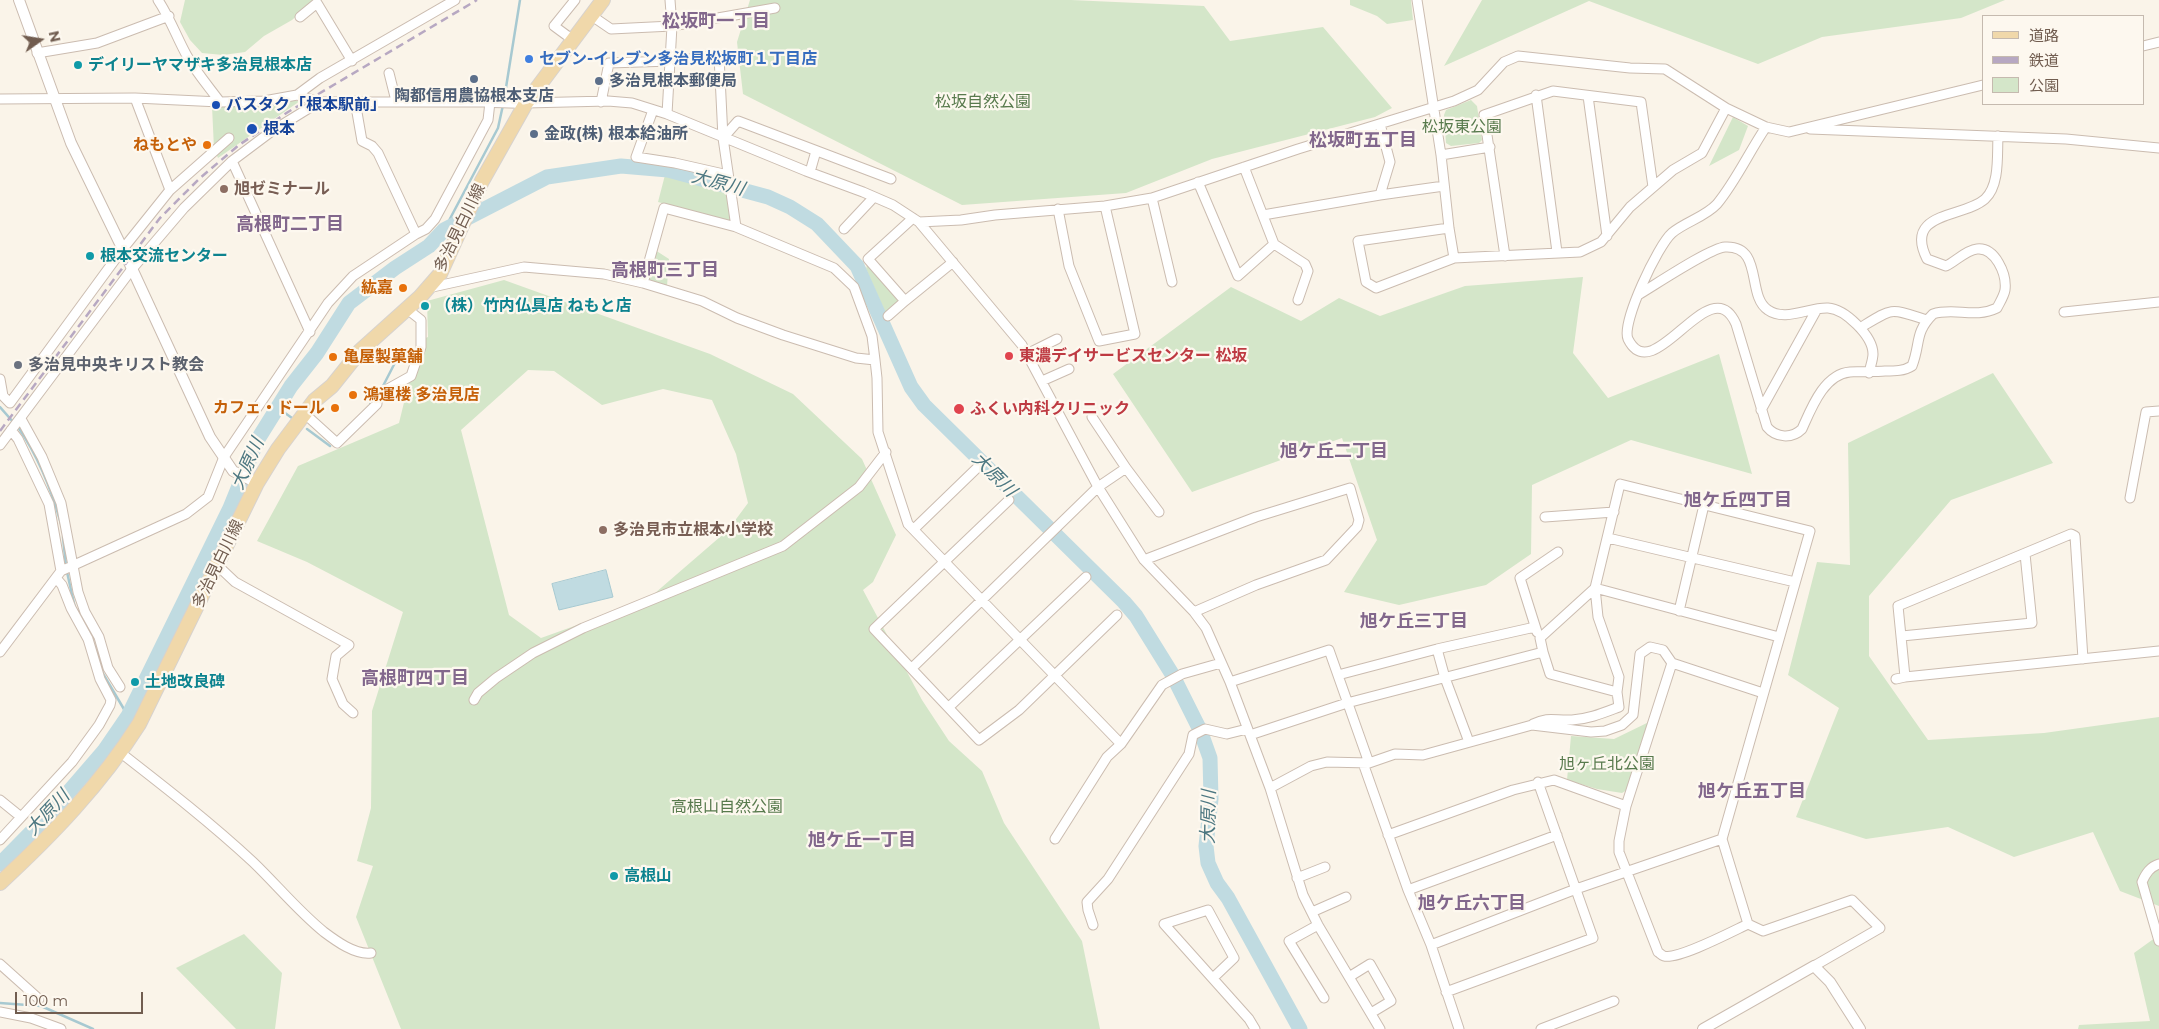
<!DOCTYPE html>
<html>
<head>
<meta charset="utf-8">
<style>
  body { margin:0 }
  #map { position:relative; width:2159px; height:1029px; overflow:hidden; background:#faf4e9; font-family:Montserrat,"Noto Sans JP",sans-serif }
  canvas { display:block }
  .legend { position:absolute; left:1982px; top:15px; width:162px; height:90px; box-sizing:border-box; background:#fdf8ef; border:1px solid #c5baaf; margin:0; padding:6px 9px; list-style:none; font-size:15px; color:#715d50 }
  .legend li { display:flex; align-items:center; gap:10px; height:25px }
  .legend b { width:25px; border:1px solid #c5baaf }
  .north { position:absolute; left:15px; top:15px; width:50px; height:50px; -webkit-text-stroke:4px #fdf8ef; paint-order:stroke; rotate:77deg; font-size:14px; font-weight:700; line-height:20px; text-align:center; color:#715d50 }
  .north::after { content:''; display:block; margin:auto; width:18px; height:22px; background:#715d50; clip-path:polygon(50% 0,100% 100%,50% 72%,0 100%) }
  .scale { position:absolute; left:15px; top:992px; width:128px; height:22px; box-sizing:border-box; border:2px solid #715d50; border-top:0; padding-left:6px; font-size:15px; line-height:18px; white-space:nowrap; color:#715d50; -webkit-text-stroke:4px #fdf8ef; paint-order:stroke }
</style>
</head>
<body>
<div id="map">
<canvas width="2159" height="1029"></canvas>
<ul class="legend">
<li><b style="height:6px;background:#f0d8aa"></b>道路</li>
<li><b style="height:6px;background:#b7a8c2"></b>鉄道</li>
<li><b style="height:14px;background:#d4e6c9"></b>公園</li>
</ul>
<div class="north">N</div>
<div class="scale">100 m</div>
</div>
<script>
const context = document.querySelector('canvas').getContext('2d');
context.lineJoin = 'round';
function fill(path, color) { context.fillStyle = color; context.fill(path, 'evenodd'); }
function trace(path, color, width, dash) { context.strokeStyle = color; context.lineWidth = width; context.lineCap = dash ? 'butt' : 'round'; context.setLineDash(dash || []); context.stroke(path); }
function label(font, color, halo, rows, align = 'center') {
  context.font = font + ' Montserrat,"Noto Sans JP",sans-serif'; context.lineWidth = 4.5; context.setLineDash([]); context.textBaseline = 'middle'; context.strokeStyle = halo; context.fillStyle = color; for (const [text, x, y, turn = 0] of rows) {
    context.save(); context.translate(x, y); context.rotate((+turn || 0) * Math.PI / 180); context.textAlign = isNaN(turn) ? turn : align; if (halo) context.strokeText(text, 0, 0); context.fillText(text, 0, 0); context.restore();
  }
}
fill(new Path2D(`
  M185 0H315L292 20 264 36 245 52 223 55 202 53 190 40 180 22Z
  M750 0H1071L1204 6 1230 41 1323 27 1392 108 1375 117 1212 159 1126 193 962 205 743 94 737 42Z
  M1350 0H1411L1413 20 1387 24 1377 16 1350 5Z
  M1482 0H2005L1961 18 1822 37 1758 64 1589 1 1444 66Z
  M289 100 300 101 218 158 214 149 212 106Z
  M1471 100 1477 106 1482 140 1479 143 1451 146 1446 143 1444 115 1446 110Z
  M1733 117 1748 126 1739 150 1709 166Z
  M665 175 727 190 732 222 658 202Z
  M655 250 669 259 667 286 647 280Z
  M867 265 871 266 901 298 900 303 886 314 866 269Z
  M1583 277 1573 353 1608 398 1719 354 1752 474 1631 440 1532 485 1531 554 1486 585 1399 605 1344 592 1377 540 1342 438 1192 492 1113 374 1231 287 1301 321 1339 298 1380 316 1465 286Z
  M504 280 710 354 793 394 862 459 896 535 873 582 863 590 922 700 949 741 982 771 1004 823 1082 941 1100 1029H401L356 917 373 866 357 861 371 808 372 711 403 612 307 562 257 541 298 466 399 423 419 341 428 337 427 301ZM528 370 554 371 602 405 663 389 712 400 736 454 748 503 728 530 647 600 541 638 509 615 461 430Z
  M1993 373 2053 463 1951 500 1869 596V656L1928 740 2044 733 2159 717V906L2120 891 2093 832 2014 857 1948 827 1866 839 1796 817 1839 708 1788 675 1817 562 1850 565 1848 443Z
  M1651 721 1627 790 1622 793 1597 789 1567 780 1571 736 1614 739Z
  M244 934 282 973 275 1029H236L176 968Z
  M2159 935V1029H2078L2079 1025 2150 1021 2134 953Z`), '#d4e6c9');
const water = new Path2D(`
  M606 570 613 597 559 610 552 584Z`);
fill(water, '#c0dbe1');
trace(water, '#a7c9d1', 1);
trace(new Path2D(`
  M504 100 520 0
  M444 230 498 128 503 105
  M382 388 402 349
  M370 406 373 390 378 392
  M0 407 14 423
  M278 408 292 418
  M18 427C38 456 52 491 61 524
  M307 429 330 446
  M63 537 66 566
  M67 572 75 608
  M91 637 99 662
  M102 672 128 716
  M0 1003 41 1006 93 1029`), '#a7c9d1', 2.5);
trace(new Path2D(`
  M0 864 53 810 104 751 128 716 230 508 258 439 291 386 317 353 349 303 395 268 429 246 444 230 547 177 621 166 668 170 768 197 790 207 817 224 857 266 911 387 924 405 1124 602 1136 616 1172 674 1200 730 1210 758 1211 799 1206 846 1208 863 1217 883 1228 898 1300 1029`), '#c0dbe1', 15);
const minor = new Path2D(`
  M158 0C170 18 177 38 187 56 196 72 209 87 220 102
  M1417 0 1441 155 1449 228 1454 258
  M592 16 611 29 672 26 775 8
  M300 17 317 3 352 61
  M573 40 554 26 575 0
  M2143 46 2159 42
  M37 53 97 43 169 16
  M389 73 396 101
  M297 95 320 78 455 0
  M1536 95 1557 252
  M1588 96 1607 236
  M0 99 135 98 220 102 264 101 297 95 319 102H494
  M355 101 362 141 372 146 378 153 416 234
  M601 102 609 63 671 61 719 56 723 138 736 227 664 208 643 283
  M526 103 608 101 632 103 667 114 806 171 863 192 893 205 919 222 1022 345 1098 487 1144 560 1194 612 1206 628 1230 682 1270 788 1303 895 1318 925 1380 1029
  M653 110 636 157 675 163 728 175
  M667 114 672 26 670 0
  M1766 127C1749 152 1736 181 1717 204 1705 217 1685 222 1672 233 1658 245 1621 323 1628 339 1654 391 1710 266 1736 324L1767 427C1776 438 1792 439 1802 429 1811 409 1824 374 1850 372 1862 371 1874 372 1885 371 1895 371 1904 371 1912 366 1921 343 1914 333 1933 314 1955 307 1974 319 1997 308 2000 302 2004 296 2005 290 2007 274 1995 247 1977 249 1966 250 1955 262 1946 266L1927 259C1903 211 1964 218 1985 199 2000 185 1997 155 1998 136
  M1810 129 2066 139 2159 148
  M723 138 738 121 891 179
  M1441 155 1490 147
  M232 161 310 332
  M810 172 816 151
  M1198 182 1238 276 1274 244 1244 167
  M170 190 229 138
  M1380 195 1444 186
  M1152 198 1172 282
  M1058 209 1069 266 1099 341 1135 334 1105 206
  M1263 215 1380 195 1390 162 1380 124
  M913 218 868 259 905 301 953 262
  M919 222 961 220 995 215 1105 206 1152 198 1298 149 1454 101 1478 90 1504 62 1518 56 1630 68 1665 69 1726 108 1766 127 1789 132 1983 85
  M736 227 834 268 854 287 872 336 875 360
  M1449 228 1358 241 1366 282 1376 288 1454 258 1580 252 1601 242 1630 207 1673 170 1702 153 1726 108
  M844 229 874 197
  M1274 244 1305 264 1308 271 1298 300
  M1505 256 1484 115 1553 91 1641 102 1653 187
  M428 288 524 267 604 274 643 283 702 301 737 318 783 335 856 358 875 360 877 378 878 432 908 524 1121 744 1162 685 1182 674 1221 663
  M1638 295C1655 285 1710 248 1725 247 1764 245 1746 296 1768 310 1785 322 1809 307 1828 308 1845 309 1873 336 1873 354 1873 360 1870 367 1869 373
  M2064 312 2159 302
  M888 316 905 301
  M1860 328C1894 307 1889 308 1927 320
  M1027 354 1057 339
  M0 379 3 396 10 403 122 250 170 190 135 98
  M1042 381 1069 369
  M1761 410 1817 309
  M305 414 337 443 377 404V395L411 376 421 347V320L407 309
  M1092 417 1126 468 1159 512
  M21 419 42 457 61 503 78 592 85 612 99 637 108 668 120 687
  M11 430 18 439 49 504 61 571
  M0 445 132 269 184 208 232 161 272 131 319 102
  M2130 498 2146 412 2159 411
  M1009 500 874 629 979 740 1019 710 1117 615
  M1545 517 1614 512
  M915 528 977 468
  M1608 538 1795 582
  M1144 560 1256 517 1350 488 1359 520 1357 527 1326 560 1256 585 1194 612
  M217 565 235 582 349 645 336 656 332 679 343 704 353 713
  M1679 611 1704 505
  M1537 632 1520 578 1558 552
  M1902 636 2032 623 2025 554
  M1437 649 1445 678 1469 742
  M0 652 61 571 186 514 208 497 224 457 328 303 353 276 416 234 426 229 435 219 488 120 490 102
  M1543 652 1550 674 1617 692
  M912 668 1098 487 1126 468
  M1338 675 1437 649 1535 627
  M1905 677 1898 606 2071 534 2075 536 2083 659
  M1896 679 1905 677 2159 651
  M1230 682 1329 650 1369 763
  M474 700 478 693 496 678 533 653 583 628 783 546 859 487 886 452
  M949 707 1086 577
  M1533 724C1549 716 1555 721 1572 720 1589 719 1603 713 1619 707L1617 692 1619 677 1598 617 1595 588 1779 637
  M1250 735 1347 703 1543 652 1540 638 1595 588 1620 484 1810 531 1722 839 1576 889 1431 945
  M121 753C166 788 211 823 253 862 277 885 298 911 324 932 336 941 355 955 371 953
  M1363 763 1408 890 1431 945 1459 1029
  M1270 788 1311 766 1327 762 1369 763 1395 754 1423 755 1532 725 1591 732 1605 731 1622 725 1633 715 1640 654 1650 647 1663 650 1672 663 1763 693
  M0 800 21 817
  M1626 806 1619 841V852L1658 952C1660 953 1661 955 1664 956 1678 960 1733 931 1748 924L1722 839
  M1388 835 1513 790 1554 780 1626 806 1672 663
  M1055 839 1107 757 1121 744
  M0 840 72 762 99 725 110 705 111 700 100 679 88 639 71 608 62 585 56 578
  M2159 864C2150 867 2146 873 2142 882L2159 941
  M1297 878 1325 867
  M1408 890 1557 835
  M1312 912 1346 897
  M1748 924 1763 931 1852 900 1880 928 1814 966
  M1093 925 1088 910 1087 902 1108 879 1189 754 1193 735 1205 729 1227 734 1247 729
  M1318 925 1289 941 1324 998
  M0 964 39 999
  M1349 977 1370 964 1391 1001 1371 1013
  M1213 978 1234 958 1208 910 1164 924 1249 1019 1255 1029
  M1446 992 1593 938 1538 782
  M0 1012 31 1018 61 1029
  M1541 1029 1614 1001`);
const tertiary = new Path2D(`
  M19 0 71 143 128 260 210 437 233 471 257 483
  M494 102 526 103
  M1703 1029 1814 966 1830 982 1860 1029`);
const primary = new Path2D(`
  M0 883C52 835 101 784 139 724L257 483 278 449 314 401 332 386 360 351 420 297 440 274 482 181 526 103 603 0`);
trace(minor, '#cbbcb0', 11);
trace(tertiary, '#cbbcb0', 12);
trace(primary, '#d7d2ce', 16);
trace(minor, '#fff', 9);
trace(tertiary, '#fff', 10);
trace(primary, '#f0d8aa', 14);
trace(new Path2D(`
  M0 431 160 218 200 178 239 145 288 112 477 0`), '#b7a8c2', 2.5, [8, 5]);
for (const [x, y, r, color] of [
  [529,59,5,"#3f7fe0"],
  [78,65,5,"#0f9aa8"],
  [474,79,5,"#5c6f8a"],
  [599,81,5,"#5c6f8a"],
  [216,105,5,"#1a4fb4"],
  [252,129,6,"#1a4fb4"],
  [534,134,5,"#5c6f8a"],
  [207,145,5,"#e8710a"],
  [224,189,5,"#8d6e63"],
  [90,256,5,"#0f9aa8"],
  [403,288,5,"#e8710a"],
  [425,306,5,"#0f9aa8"],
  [1009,356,5,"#e0444e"],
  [333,357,5,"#e8710a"],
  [18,365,5,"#6b7280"],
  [353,395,5,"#e8710a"],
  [335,408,5,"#e8710a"],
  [959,409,6,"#e0444e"],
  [603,530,5,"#8d6e63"],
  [135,682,5,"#0f9aa8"],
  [614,876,5,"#0f9aa8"]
]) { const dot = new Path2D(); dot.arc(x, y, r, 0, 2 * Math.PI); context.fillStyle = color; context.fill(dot); trace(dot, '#fdf8ef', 2); }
label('bold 16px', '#366cbe', '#fdf8ef', [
  ["セブン-イレブン多治見松坂町１丁目店",539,59]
], 'left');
label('bold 16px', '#0d838f', '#fdf8ef', [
  ["デイリーヤマザキ多治見根本店",88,65],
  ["根本交流センター",100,256],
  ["（株）竹内仏具店 ねもと店",435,306],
  ["土地改良碑",145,682],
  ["高根山",624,876]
], 'left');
label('bold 16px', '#4e5e75', '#fdf8ef', [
  ["多治見根本郵便局",609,81],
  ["陶都信用農協根本支店",474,96,"center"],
  ["金政(株) 根本給油所",544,134]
], 'left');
label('16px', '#587a4d', '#fdf8ef', [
  ["松坂自然公園",983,102],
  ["松坂東公園",1462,127],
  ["旭ヶ丘北公園",1607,764],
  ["高根山自然公園",727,807]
]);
label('bold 16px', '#164399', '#fdf8ef', [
  ["バスタク「根本駅前」",226,105],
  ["根本",263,129]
], 'left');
label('bold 16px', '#c56008', '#fdf8ef', [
  ["ねもとや",197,145],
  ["紘嘉",393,288],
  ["亀屋製菓舗",343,357,"left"],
  ["鴻運楼 多治見店",363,395,"left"],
  ["カフェ・ドール",325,408]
], 'right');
label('bold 16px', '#785e54', '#fdf8ef', [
  ["旭ゼミナール",234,189],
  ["多治見市立根本小学校",613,530]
], 'left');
label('16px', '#715d50', '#fdf8ef', [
  ["多治見白川線",460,228,-64],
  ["多治見白川線",218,564,-64]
]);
label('bold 16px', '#be3a42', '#fdf8ef', [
  ["東濃デイサービスセンター 松坂",1019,356],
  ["ふくい内科クリニック",970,409]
], 'left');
label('bold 16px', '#5b616d', '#fdf8ef', [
  ["多治見中央キリスト教会",28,365]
], 'left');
label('bold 18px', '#82678c', '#fdf8ef', [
  ["松坂町一丁目",716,22],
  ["松坂町五丁目",1363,141],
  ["高根町二丁目",290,225],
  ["高根町三丁目",665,271],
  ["旭ケ丘二丁目",1334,452],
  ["旭ケ丘四丁目",1738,501],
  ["旭ケ丘三丁目",1414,622],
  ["高根町四丁目",415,679],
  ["旭ケ丘五丁目",1752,792],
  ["旭ケ丘一丁目",862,841],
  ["旭ケ丘六丁目",1472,904]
]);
label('italic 18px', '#4c7781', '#fdf8ef', [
  ["大原川",718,183,15],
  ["大原川",248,464,-66],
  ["大原川",994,475,45],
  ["大原川",48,813,-47],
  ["大原川",1209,817,-89]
]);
</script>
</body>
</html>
